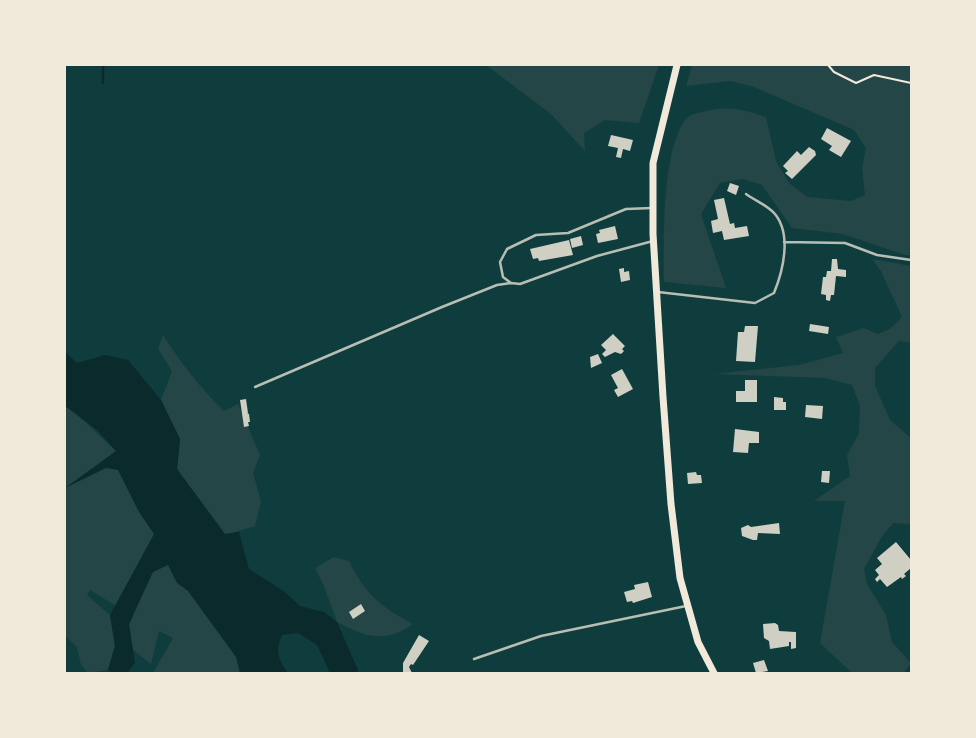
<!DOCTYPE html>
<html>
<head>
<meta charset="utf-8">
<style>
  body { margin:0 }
  #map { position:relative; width:976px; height:738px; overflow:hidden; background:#0f3d3e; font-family:Overpass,sans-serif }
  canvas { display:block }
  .frame { position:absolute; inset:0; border:66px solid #f1e9da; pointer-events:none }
</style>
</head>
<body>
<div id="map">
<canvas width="976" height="738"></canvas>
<div class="frame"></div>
</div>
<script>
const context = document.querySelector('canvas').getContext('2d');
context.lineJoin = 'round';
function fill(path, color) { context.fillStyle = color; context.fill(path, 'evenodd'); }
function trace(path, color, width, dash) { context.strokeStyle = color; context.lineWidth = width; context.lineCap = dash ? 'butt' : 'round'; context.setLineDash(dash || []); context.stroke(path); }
fill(new Path2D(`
  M486 65H659L639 123 605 120 584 133 585 151 551 114Z
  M692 65H911V255H905L843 234 792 228 762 185 743 179 720 183 701 214 726 288 664 282C664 243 661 145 688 117 692 114 698 113 703 112 725 105 744 109 766 117L776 161 789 183 807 197 851 201 865 195 862 168 866 148 854 130 754 87 730 81 686 86Z
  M872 259 911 266V343L899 341 875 368V386L890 420 911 438V524L893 523 881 538 864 569 867 584 886 615 892 642 911 663 904 673H852L820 643 845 501H814L850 476 847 455 859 433 860 406 852 385 826 378 714 374 799 365 843 353 836 337 864 328 878 334 890 329 902 317 881 271Z
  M163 335C181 363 200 388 224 411L238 404 260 455 253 473 261 501 255 526 225 535 177 469 180 439 161 400 172 371 158 349Z
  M65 403 133 467 249 673H153L173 638 159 631 151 664 133 650 129 625 133 616 90 590 87 595 110 615 115 646 108 670 88 673 81 665 77 647 65 636Z
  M334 557 349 561C365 594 381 607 413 624 385 644 365 637 337 622L324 586 315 568Z`), '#244646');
fill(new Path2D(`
  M65 352 77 363 105 355 128 360 161 400 180 439 177 469 225 534 239 532 249 569 285 592 300 606 324 612 337 622 358 670 356 673H330L317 645 298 633 282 635C275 651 278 659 288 673H240L236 657 188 591 177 583 168 565 153 572 129 624 135 663 127 673H113L108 670 115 646 110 615 154 534 139 512 118 470 106 468 65 488 116 451 97 430 65 406Z`), '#0a2a2b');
trace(new Path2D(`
  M103 83V65`), '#0a2a2b', 2.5);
fill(new Path2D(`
  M827 128 851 141 841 157 829 150 832 146 821 139Z
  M611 135 633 140 630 151 623 149 621 158 616 157 618 148 608 146Z
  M809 147 815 151 816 155 792 179 785 173 788 171 783 166 797 151 801 155Z
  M730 183 739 186 736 195 727 191Z
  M724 198 730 224 734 223 735 228 747 226 749 236 724 240 722 231 713 233 711 221 718 219 714 200Z
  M615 226 618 239 598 243 596 234 600 233 599 230Z
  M581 236 583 245 572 248 570 239Z
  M569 240 573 255 539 261 538 258 533 259 530 249Z
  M832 259H837L838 269 846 270V277L836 276 834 295H831L830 301 826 300V295L821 294 823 277H826L827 271H831Z
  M624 268V272L629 271 630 280 621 282 619 269Z
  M810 324 829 327 828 334 809 331Z
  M745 326H758L755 362 736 361 738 332H744Z
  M613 334 625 346 622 349 624 351 621 354 615 352 605 357 602 354 606 350 601 345Z
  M598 354 602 363 591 368 590 357Z
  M622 369 633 389 618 397 614 390 618 388 611 375Z
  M745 380H757V402H736V391H745Z
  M774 397 783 398V402H786V410H774Z
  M246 399 248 413H247L249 414 250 422H248L249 426 244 427 240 400Z
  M806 405 823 406 822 419 805 417Z
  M735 429 759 432V443H749L748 453 733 452Z
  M822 471H830L829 483 821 482Z
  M696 472 697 475H701L702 483 688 484 687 473Z
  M779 523 780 534 758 533 757 540H753L742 536 741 528 748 525 751 527Z
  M896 542 911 560V568L904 574 906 576 902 579 901 577 887 587 880 579 877 582 875 579 879 575 875 570 882 564 877 558Z
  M648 582 652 597 633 603 632 601 627 602 624 592 635 589 634 585Z
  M361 604 365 611 353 619 349 612Z
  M775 623 778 625 779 631 796 632V648L791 649V642H789V646L770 649 769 641 764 638 763 624Z
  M419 635 429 641 413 665 411 664 409 667 412 673H403V663Z
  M764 660 768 671 756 673 753 663Z`), '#cfcfc3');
trace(new Path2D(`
  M828 65 834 72 856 83 874 75 911 83`), '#f1e9da', 2);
trace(new Path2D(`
  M652 208 626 209 568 233 536 235 507 249 500 262 503 277 511 283 520 284 597 256 653 241
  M784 242 845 243 877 255 911 260
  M658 292 755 303 774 293C783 271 792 235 775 214 769 206 754 200 746 194
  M255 387 442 307 497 285 511 283
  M474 659 541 636 686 606`), '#b8beb3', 2.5);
trace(new Path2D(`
  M677 65 653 163V234L663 397 671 504 680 578 698 642 714 673`), '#f1e9da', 7);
</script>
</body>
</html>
